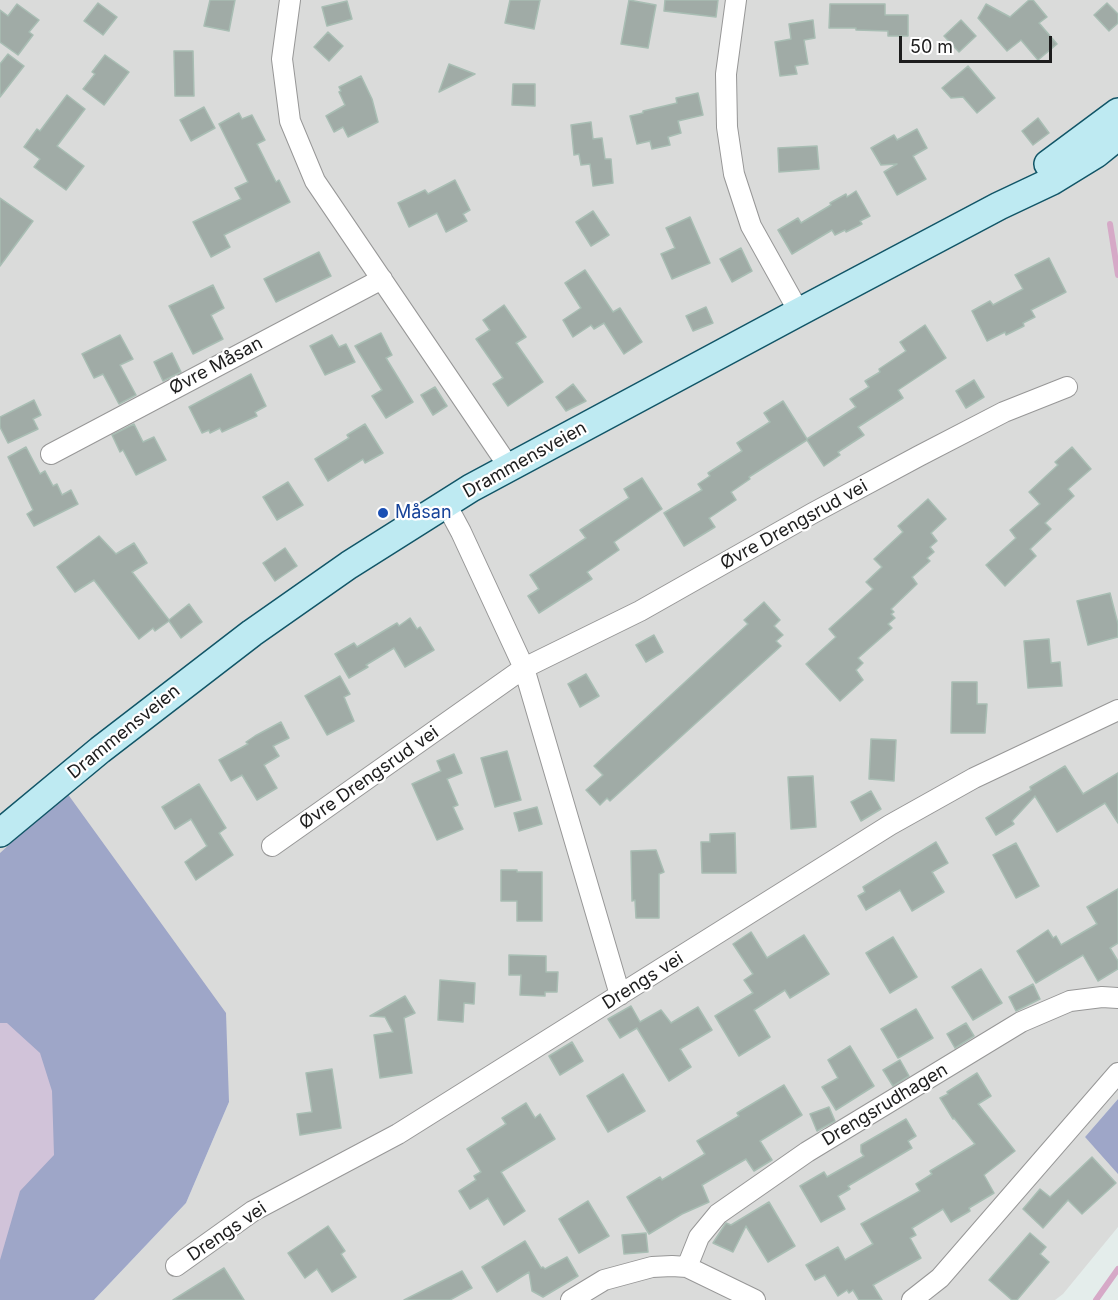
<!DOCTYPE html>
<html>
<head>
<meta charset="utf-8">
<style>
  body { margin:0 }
  #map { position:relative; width:1118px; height:1300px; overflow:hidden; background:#e4edeb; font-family:Inter,sans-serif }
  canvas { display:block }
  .scale { position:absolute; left:899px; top:36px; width:153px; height:27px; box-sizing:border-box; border:3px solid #1d1d1d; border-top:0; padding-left:8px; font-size:18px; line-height:21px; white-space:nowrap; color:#1d1d1d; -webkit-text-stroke:4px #fff; paint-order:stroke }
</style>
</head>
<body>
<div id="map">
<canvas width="1118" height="1300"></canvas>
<div class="scale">50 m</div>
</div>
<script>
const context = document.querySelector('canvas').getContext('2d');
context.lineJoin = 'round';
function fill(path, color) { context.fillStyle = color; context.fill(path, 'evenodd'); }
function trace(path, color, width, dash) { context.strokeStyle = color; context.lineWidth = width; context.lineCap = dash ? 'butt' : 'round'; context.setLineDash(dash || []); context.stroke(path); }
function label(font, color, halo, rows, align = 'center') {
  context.font = font + ' Inter,sans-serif'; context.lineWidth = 4.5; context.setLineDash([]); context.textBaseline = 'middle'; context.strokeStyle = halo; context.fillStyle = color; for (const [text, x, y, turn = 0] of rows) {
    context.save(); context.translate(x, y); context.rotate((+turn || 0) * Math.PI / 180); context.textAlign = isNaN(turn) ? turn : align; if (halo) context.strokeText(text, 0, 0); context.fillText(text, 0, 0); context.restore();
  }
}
fill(new Path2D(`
  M0 0H1118V1099L1085 1137 1118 1166V1227L1063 1294 1055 1300H94L186 1203 229 1102 0 853Z`), '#dadbda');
fill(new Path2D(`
  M67 793 226 1013 229 1102 186 1203 94 1300H0V853Z
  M1118 1099V1174L1085 1137Z`), '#9ea6c8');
fill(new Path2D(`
  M0 1023H7L40 1053 52 1091 54 1155 20 1191 0 1260Z`), '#d1c3d9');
trace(new Path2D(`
  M1110 224 1118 275
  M1096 1300 1118 1269`), '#d6a9c7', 6);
const building = new Path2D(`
  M210 0H235L229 31 204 26Z
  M510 0H540L534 29 505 23Z
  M629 0 656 5 648 48 621 44Z
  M665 0H718L716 17 664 11Z
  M1029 0H1033L1047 17 1039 23 1057 44 1038 60 1021 40 1007 51 978 18 986 4 1010 17Z
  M347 1 352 19 327 26 322 7Z
  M98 3 117 17 103 35 84 21Z
  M1107 3 1118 14V23L1109 31 1094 15Z
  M17 4 39 20 29 32 33 35 18 55 0 42V10L8 16Z
  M830 4H885V15H908V36H888V31L856 30V28H829Z
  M813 20 815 38 804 40 808 64 795 66 797 74 780 76 775 42 791 39 789 24Z
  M961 20 976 36 959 52 944 36Z
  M328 32 343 46 329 61 314 47Z
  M174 51H193L194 96H175Z
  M8 54 24 66 0 97V64Z
  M105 55 129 72 104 105 83 89 95 74 92 72Z
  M449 64 475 74 439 92Z
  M968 66 995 98 977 113 963 97 951 98 942 88Z
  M361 76 372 99 378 122 348 137 343 127 334 132 326 116 345 105 339 92 341 91 339 87Z
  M513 84H535V106L512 105Z
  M698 93 703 115 678 121 681 133 668 137 670 145 652 149 650 141 637 144 630 116 643 113V111L677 103 676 98Z
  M67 95 85 109 57 146 84 166 66 190 34 167 40 159 24 147 37 129 40 131Z
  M204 107 215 128 191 141 180 120Z
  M239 113 242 119 252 115 265 140 257 144 276 182 279 180 290 202 224 235 230 247 211 257 193 222 241 199 235 188 248 182 219 124Z
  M1038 118 1049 133 1033 145 1022 131Z
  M591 122 593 139 602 138 605 159H611L613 183 593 186 590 164 581 165 579 154 574 155 571 125Z
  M917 129 927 148 913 156 926 179 897 195 884 172 897 164 881 165 871 148 894 135 897 140Z
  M817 146 819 169 779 172 778 148Z
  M455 180 470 210 463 214 467 221 446 232 437 213 409 227 398 203 425 190 428 194Z
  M856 191 870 216 860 221 862 224 846 232 845 230 835 235 832 230 792 254 778 230 798 218 801 223 831 205 830 203 846 194 847 197Z
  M0 198 33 221 0 266Z
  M593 211 609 235 591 246 576 222Z
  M690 217 710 263 672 279 661 254 675 248 666 228Z
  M741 248 752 271 732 282 720 259Z
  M319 252 331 276 276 302 264 279Z
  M1049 258 1066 292 1031 310 1035 317 1023 323 1024 326 1006 335 1005 332 987 341 972 311 990 301 993 305 1023 289 1015 275Z
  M585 270 613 312 620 308 642 342 624 354 604 323 594 329 591 325 573 337 563 320 581 308 565 283Z
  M213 285 224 308 211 315 223 339 193 354 169 306Z
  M504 305 526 337 516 343 543 382 508 406 493 384 503 378 476 339 490 330 483 320Z
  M706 307 713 323 693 331 686 316Z
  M925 325 946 358 898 390 903 398 858 427 864 435 838 452 840 455 824 466 807 440 749 477 750 479 731 492 736 500 709 518 715 527 684 546 664 513 702 490 698 484 710 476 708 473 742 451 737 443 770 422 764 413 783 401 807 439 856 407 850 399 869 387 865 381 880 372 879 369 906 351 900 342Z
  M381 333 392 355 386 358 413 402 386 418 372 396 382 390 355 346Z
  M120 335 133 359 120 365 136 395 119 404 103 374 94 378 82 354Z
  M332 335 339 347 346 344 355 362 325 375 310 346Z
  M172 353 181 372 163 381 154 362Z
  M251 374 266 406 255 412 257 416 222 432 220 428 210 433 209 430 202 433 189 407Z
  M974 380 984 397 966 408 956 391Z
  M573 384 586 401 566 411 556 397Z
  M435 387 447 406 433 415 421 395Z
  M34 400 41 415 33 419 38 429 8 443 0 427V417Z
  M134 424 143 442 154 437 166 460 136 475 123 450 120 452 112 435Z
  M365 424 383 453 365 463 363 459 328 481 315 459 349 438 347 435Z
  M26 447 40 474 45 471 53 486 57 484 62 495 71 490 78 504 34 526 27 514 33 510 8 457Z
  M1072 447 1091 469 1068 489 1074 496 1045 523 1051 529 1030 549 1036 556 1005 586 986 565 1016 538 1010 530 1040 504 1029 492 1058 465 1055 462Z
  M642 478 662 509 614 542 619 550 587 572 592 579 539 613 528 596 539 589 530 575 586 538 580 530 629 498 624 489Z
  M288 482 303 505 277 520 263 497Z
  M928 499 946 519 931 533 937 541 930 547 934 552 927 558 930 561 912 577 917 584 891 609 894 612 891 614 895 618 888 624 892 628 858 658 863 663 856 670 863 680 840 701 806 664 836 637 829 629 873 589 866 582 882 567 874 559 903 532 898 526Z
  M99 536 116 554 134 543 147 563 132 572 169 620 189 604 202 622 181 638 169 621 155 631 153 628 139 639 94 580 75 592 57 567Z
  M285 548 297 566 275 581 263 563Z
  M1110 593 1118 624V637L1088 645 1077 601Z
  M764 602 780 620 774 626 783 635 776 641 781 646 610 801 607 798 600 805 586 790 603 775 594 766 748 624 744 620Z
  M410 618 417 629 420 627 434 650 405 667 394 648 366 665 368 667 349 678 335 654 354 643 357 647 397 623 399 626Z
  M654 635 663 652 646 662 636 645Z
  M1049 639 1051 663 1060 662 1062 686 1028 688 1024 641Z
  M586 674 599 696 580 707 568 684Z
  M340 676 350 694 344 697 354 721 327 735 305 696Z
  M952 682H977V704H987L985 733H951Z
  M281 722 289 738 273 746 279 756 264 765 277 788 257 800 242 775 231 781 219 760 248 744 246 742 255 736Z
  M871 739 896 740 894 781 869 779Z
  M507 751 521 800 495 807 481 758Z
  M454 754 462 773 447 779 458 805 453 807 463 829 437 840 412 784 441 771 437 761Z
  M1065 766 1083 794 1118 773V823L1105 803 1057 832 1035 796 1012 821 1014 824 996 835 986 818 1031 790 1030 787Z
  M813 776 816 827 791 829 788 777Z
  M199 784 226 828 219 833 233 855 196 880 185 862 207 846 191 819 175 829 162 807Z
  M871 791 881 809 861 821 851 802Z
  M537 807 542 824 519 831 514 813Z
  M735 833 736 873H702L701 842H710V834Z
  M936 842 948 863 932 872 944 892 912 911 900 890 866 910 858 896 865 892 863 887Z
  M1016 843 1039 886 1016 898 993 855Z
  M656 850 664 872 659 874V918H636L635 900 632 901 631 851Z
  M501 870H517V872H542V921H517V901H501Z
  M1118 889V943L1110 948 1118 961V969L1098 981 1083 955 1036 983 1017 951 1048 930 1053 938 1056 936 1061 945 1097 924 1087 907Z
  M751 932 767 958 804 935 829 974 790 998 785 990 754 1010 770 1037 739 1056 715 1016 753 993 744 980 753 974 733 944Z
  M893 937 917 977 890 993 866 953Z
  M509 955 546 956V972H558L557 992H545V996L520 995 521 975H509Z
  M981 969 1002 1003 973 1020 952 987Z
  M440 980 475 983 474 1004 464 1003 463 1022 438 1020Z
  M1033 984 1040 999 1016 1011 1009 997Z
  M405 996 415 1013 404 1018 412 1073 380 1078 374 1035 393 1032 385 1017 370 1016Z
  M631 1006 640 1022 661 1010 671 1023 698 1007 712 1030 680 1049 691 1067 669 1081 637 1028 620 1038 608 1019Z
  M916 1009 933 1038 898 1058 881 1029Z
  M966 1023 974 1036 955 1048 947 1034Z
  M572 1042 583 1061 560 1075 549 1056Z
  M850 1046 874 1086 836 1110 822 1087 838 1078 828 1060Z
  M900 1060 909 1076 893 1086 883 1070Z
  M332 1069 341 1128 300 1135 297 1114 312 1112 306 1073Z
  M977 1073 991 1096 978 1104 1015 1151 984 1175 994 1193 969 1208 970 1211 951 1222 943 1209 912 1228 916 1235 910 1238 921 1258 873 1285 882 1300H859L853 1290 849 1293 847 1290 838 1296 825 1275 815 1280 806 1265 838 1247 845 1260 873 1244 861 1224 920 1191 916 1184 932 1174 930 1171 975 1144 954 1118 953 1119 940 1098 948 1094 947 1092Z
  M623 1074 645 1111 608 1132 587 1096Z
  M784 1085 802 1115 760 1141 772 1160 754 1171 746 1159 702 1185 709 1202 682 1214 649 1234 627 1197 660 1177 662 1180 705 1154 697 1141 739 1116 737 1113Z
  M526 1103 535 1118 540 1114 555 1139 501 1172 525 1211 504 1225 488 1198 470 1209 459 1191 476 1180 474 1176 481 1172 467 1149 506 1124 502 1118Z
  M829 1107 835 1121 817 1131 810 1114Z
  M906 1119 916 1136 908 1141 912 1148 848 1186 850 1189 838 1196 845 1209 821 1222 800 1186 824 1172 827 1177 864 1156 861 1152V1145Z
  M1092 1157 1116 1183 1082 1214 1068 1200 1043 1228 1023 1209 1040 1189 1050 1197Z
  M588 1201 609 1236 579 1253 559 1219Z
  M769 1202 795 1246 768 1262 746 1226 733 1252 713 1243 726 1223 731 1225Z
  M328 1226 345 1251 341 1254 356 1277 332 1292 317 1269 305 1278 288 1253Z
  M646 1233 648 1252 624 1254 622 1235Z
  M1030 1233 1046 1247 1040 1254 1049 1262 1017 1300H1012L989 1280Z
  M525 1241 541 1268 543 1267 545 1269 567 1257 578 1276 543 1297 532 1291 529 1272 497 1292 482 1267Z
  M224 1268 244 1300H173Z
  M462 1271 472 1288 450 1300H404Z`);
fill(building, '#a0aba6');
trace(building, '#a8bdb3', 1.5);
const street = new Path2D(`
  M290 0 282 59 290 121 315 181 509 467
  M736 0 726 74 727 127 734 174 751 226 799 312
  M51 454 382 279
  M446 504 461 532 524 668 620 995
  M272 846 524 668 640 611 813 513 919 456 1004 412 1067 387
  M176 1266 253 1211 398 1134 890 825 974 778 1118 710
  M687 1267 699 1237 718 1214 807 1152 1021 1022 1070 1001 1102 997 1118 998
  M571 1300 604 1280 652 1267 672 1266 687 1267 755 1300
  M912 1300 940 1278 1118 1073`);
const secondary = new Path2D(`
  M1048 164 1118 112
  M0 833 100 750 252 633 349 565 471 488 799 312 999 206 1052 181 1096 154 1118 136`);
trace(street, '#979797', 22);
trace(secondary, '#115567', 30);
trace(street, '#fff', 20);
trace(secondary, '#beeaf2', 27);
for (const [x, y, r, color] of [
  [383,513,6,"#1a4fb4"]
]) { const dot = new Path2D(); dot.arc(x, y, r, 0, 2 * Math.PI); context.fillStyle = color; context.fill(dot); trace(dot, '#fff', 2); }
label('18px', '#1d1d1d', '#fff', [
  ["Øvre Måsan",216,366,-28],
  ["Drammensveien",525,460,-29],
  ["Øvre Drengsrud vei",794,525,-29],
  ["Drammensveien",124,732,-39],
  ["Øvre Drengsrud vei",369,778,-35],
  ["Drengs vei",643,981,-32],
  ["Drengsrudhagen",885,1105,-31],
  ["Drengs vei",227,1232,-34]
]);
label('18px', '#164399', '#fff', [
  ["Måsan",395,513]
], 'left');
</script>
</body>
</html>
